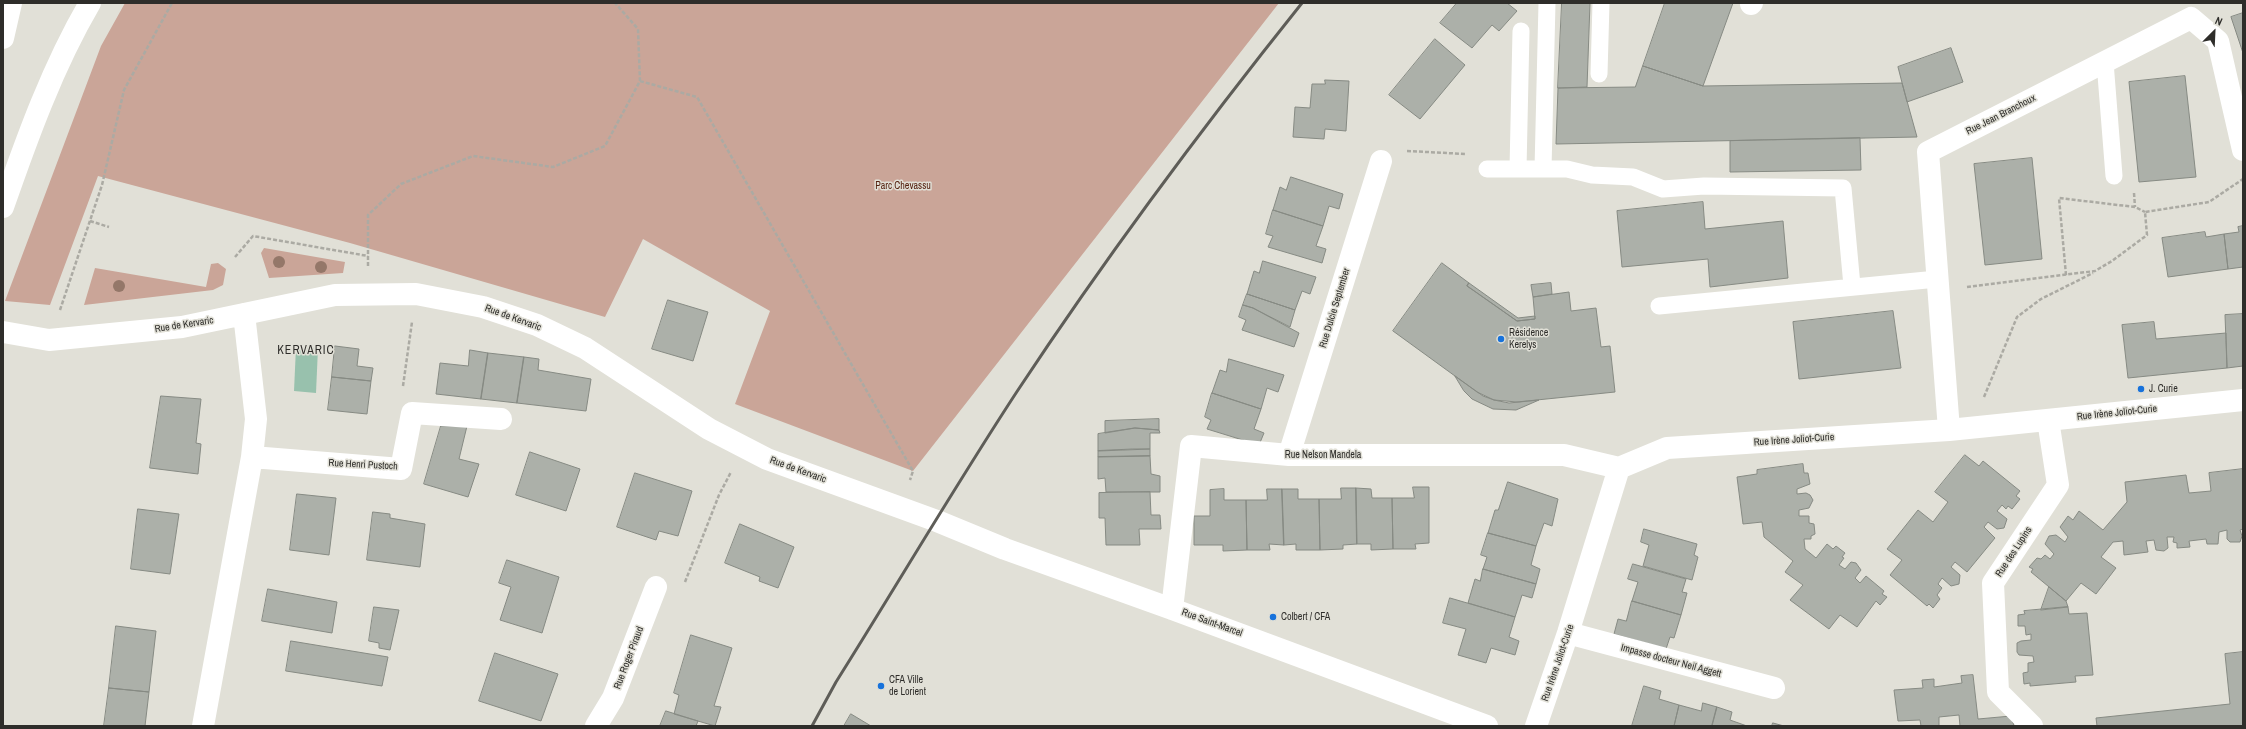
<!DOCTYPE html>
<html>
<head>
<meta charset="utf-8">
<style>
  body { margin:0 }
  #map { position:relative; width:2246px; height:729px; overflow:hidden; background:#e1e0d7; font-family:"Archivo Narrow",sans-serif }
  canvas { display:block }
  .frame { position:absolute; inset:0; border:4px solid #2e2d2a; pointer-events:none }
  .north { position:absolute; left:2194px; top:12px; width:40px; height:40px; -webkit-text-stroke:3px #e1e0d7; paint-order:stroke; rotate:24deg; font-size:11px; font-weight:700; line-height:16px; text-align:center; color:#2e2d2a }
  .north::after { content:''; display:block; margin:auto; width:14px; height:18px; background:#2e2d2a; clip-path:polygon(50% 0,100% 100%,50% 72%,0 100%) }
</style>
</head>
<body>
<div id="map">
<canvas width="2246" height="729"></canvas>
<div class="frame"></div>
<div class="north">N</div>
</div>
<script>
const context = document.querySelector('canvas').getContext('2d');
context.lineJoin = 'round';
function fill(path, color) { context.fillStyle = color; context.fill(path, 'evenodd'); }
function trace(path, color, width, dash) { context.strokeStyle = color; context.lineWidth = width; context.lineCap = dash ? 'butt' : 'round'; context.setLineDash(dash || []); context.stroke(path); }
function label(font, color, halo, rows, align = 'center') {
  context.font = font + ' "Archivo Narrow",sans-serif'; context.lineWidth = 3; context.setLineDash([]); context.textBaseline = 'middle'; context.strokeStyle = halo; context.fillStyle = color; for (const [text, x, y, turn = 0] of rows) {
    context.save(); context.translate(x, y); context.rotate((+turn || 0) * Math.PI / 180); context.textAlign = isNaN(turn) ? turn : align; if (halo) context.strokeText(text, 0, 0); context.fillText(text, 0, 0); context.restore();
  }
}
fill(new Path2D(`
  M125 3H1279L913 471 735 404 770 311 643 239 605 317 350 243 98 176 50 305 5 301 101 46Z
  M264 248 345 262 343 273 269 278 261 253Z
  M218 263 226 269 223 285 213 290 84 305 95 268 206 287 211 264Z`), '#caa598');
fill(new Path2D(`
  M296 347 318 348 316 393 294 391Z`), '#98c1ad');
const building = new Path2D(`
  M1457 3H1507L1517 11 1499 31 1492 25 1472 48 1440 23Z
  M1562 3H1590L1587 87 1558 88Z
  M1665 3H1733L1703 86 1643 66Z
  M2243 13V53L2231 17Z
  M1435 39 1465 65 1420 119 1389 95Z
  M1951 48 1963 82 1907 102 1898 67Z
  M1643 66 1703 86 1902 83 1917 137 1556 144 1558 88 1635 87Z
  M2185 76 2196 177 2139 182 2129 82Z
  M1325 80 1349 81 1346 131 1325 129 1324 139 1293 137 1295 107 1310 108 1312 84H1325Z
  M1860 138 1861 170 1730 172V141Z
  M2032 158 2042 259 1985 265 1974 164Z
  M1291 177 1343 194 1339 209 1329 206 1323 226 1273 210 1280 187 1286 190Z
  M1703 202 1705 229 1783 221 1788 278 1710 287 1708 259 1622 267 1617 211Z
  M1273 210 1323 226 1316 246 1326 249 1322 263 1268 247 1273 236 1266 234Z
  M2243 226V267L2228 269 2224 234 2239 232 2238 227Z
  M2205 232 2206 237 2224 234 2228 269 2168 277 2162 238Z
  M1263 261 1316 277 1310 294 1302 291 1295 310 1247 294 1254 271 1259 273Z
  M1442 263 1469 283 1467 286 1473 290 1517 321 1535 319 1533 297 1569 292 1571 311 1596 308 1601 347 1610 346 1615 392 1517 402 1494 400 1477 392 1393 331Z
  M1469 283 1518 318 1535 316V319L1517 321 1467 286Z
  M1551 283 1552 294 1533 297 1531 285Z
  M1247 294 1295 310 1290 327 1253 308 1243 305Z
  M668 300 708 312 693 361 652 349Z
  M1243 305 1253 308 1299 333 1294 347 1242 330 1246 320 1239 317Z
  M1893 311 1901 368 1799 379 1793 322Z
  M2243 314V366L2227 368 2225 315Z
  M2154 322 2156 339 2226 333 2227 368 2128 378 2122 325Z
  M335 346 359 349 357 366 373 368 371 381 332 377Z
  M470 350 488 353 481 399 436 394 440 363 468 366Z
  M488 353 524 357 517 403 481 399Z
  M524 357 539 359 538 370 591 379 586 411 517 403Z
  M1229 359 1284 375 1278 392 1267 388 1261 409 1212 393 1220 370 1226 372Z
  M1455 376 1483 396 1494 400 1509 403 1539 400 1516 410 1493 409 1472 399 1464 391Z
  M332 377 371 381 367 414 328 410Z
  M1212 393 1261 409 1254 429 1264 433 1259 445 1207 429 1211 420 1205 417Z
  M161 396 201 399 196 443 201 444 198 474 150 468Z
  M1159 419V430L1135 428 1105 433V421Z
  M441 426H467L459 459 479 464 468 497 424 484Z
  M1135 428 1159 430 1160 433H1150V449L1098 451V434Z
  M1133 449H1150V456L1098 457V451Z
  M530 452 580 469 566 511 516 495Z
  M1965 455 1979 466 1983 461 2020 491 2016 496 2020 499 2012 509 2008 506 2006 509 2002 505 1997 511 2007 519 2004 528 1997 529 1988 522 1984 527 1995 538 1967 572 1955 562 1951 567 1960 575 1959 584 1951 586 1942 578 1938 584 1942 588 1937 595 1940 599 1933 608 1929 604 1927 606 1890 575 1902 560 1887 549 1918 510 1933 522 1948 502 1935 492Z
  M1150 456 1151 474 1160 476V492H1106L1105 478 1098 479V457Z
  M1803 464 1804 473H1808L1810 484 1797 489V494L1806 493 1810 495 1813 500 1809 508 1799 510V516H1809V523L1814 524 1815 534 1811 536V539H1804L1805 549 1816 558 1827 544 1833 549 1836 546 1845 553 1842 557 1844 558 1839 565 1845 569 1851 562 1856 563 1861 570 1855 578 1860 583 1866 576 1884 591 1882 594 1887 597 1880 605 1876 601 1857 627 1840 615 1829 629 1790 600 1803 585 1785 572 1793 561 1764 537 1762 522 1743 524 1737 477 1757 474V470Z
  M2243 469V529L2240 530 2242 536 2240 542H2230L2227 539V530L2219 532 2218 544H2207L2206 539 2189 541 2190 547 2177 548V543L2173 542 2174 537H2167L2168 548 2164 551 2156 550 2154 540 2146 541 2148 552 2124 555 2123 541 2113 542 2101 557 2116 568 2096 594 2081 583 2066 601 2031 572 2033 569 2029 567 2037 558 2041 559 2045 555 2050 559 2054 554 2045 544 2049 536 2056 535 2065 542 2068 537 2060 527 2068 516 2073 520 2079 511 2103 530 2127 502 2125 482 2186 475 2189 493 2211 491 2209 473Z
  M635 473 692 491 678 536 659 531 656 540 617 527Z
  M1508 482 1558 499 1552 526 1544 523 1536 546 1488 533 1495 510H1498Z
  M1413 487H1429V543L1415 544 1416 549H1393L1392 498H1414Z
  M1341 488H1356L1357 544 1343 545V549L1320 550 1319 499H1341Z
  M1356 488 1371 489 1372 498H1392L1393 549 1371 550V544H1357Z
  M1224 489V500H1246L1247 550 1223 551V545H1194V516H1210V490Z
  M1267 489H1282L1284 545 1269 544 1270 550H1247L1246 500H1267Z
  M1282 489H1298V499H1319L1320 550H1296V544L1284 545Z
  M1150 492 1151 515H1160L1161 529H1139L1140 545H1106L1105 518H1099V493Z
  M297 494 336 498 329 555 290 550Z
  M138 509 179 514 170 574 131 569Z
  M373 512 390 514V518L425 524 420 567 367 560Z
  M740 524 794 547 778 588 759 581 760 577 725 563Z
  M1644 529 1697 544 1694 555 1698 557 1692 580 1643 566 1649 545 1641 542Z
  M1488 533 1536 546 1531 565 1540 569 1536 584 1483 569 1487 557 1481 555Z
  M507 560 559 577 542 633 500 620 511 587 499 583Z
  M1633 564 1686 579 1682 592 1687 593 1681 615 1632 601 1638 582 1628 579Z
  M1483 569 1536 584 1532 598 1522 595 1515 617 1468 603 1475 579 1480 581Z
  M2049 587 2066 601 2068 607 2041 610Z
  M268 589 337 602 332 633 262 621Z
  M1450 598 1515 617 1509 637 1519 641 1515 655 1491 648 1486 663 1458 655 1466 629 1443 623Z
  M1632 601 1681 615 1674 638 1670 637 1666 649 1614 634 1618 619 1626 621Z
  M374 607 399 610 390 650 379 648V643L369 641Z
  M2068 607 2069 614 2087 613 2093 675 2075 676 2076 682 2030 686V683L2024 684 2023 673 2028 672V663L2034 662 2033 656 2019 655 2017 652V643L2021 641 2031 640V634L2026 635 2025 626H2018V615L2025 614 2024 611Z
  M116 626 156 631 149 692 109 688Z
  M691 635 732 648 714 706 721 707 715 726 674 714 679 695 674 693Z
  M291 641 388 657 382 686 286 671Z
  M2243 652V726H2097L2096 718 2230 704 2225 654Z
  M495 653 558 674 541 721 479 701Z
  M1973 675 1978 719 2011 716 2014 726H1960L1959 715 1939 717V726H1921L1920 720 1898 721 1894 690 1923 688 1922 680 1934 679V687L1962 683 1961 676Z
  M1644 686 1661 691 1659 699 1679 705 1674 726H1632Z
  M109 688 149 692 145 726H104Z
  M1703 703 1717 707 1712 726H1674L1679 705 1701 711Z
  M1717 707 1732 712 1730 720 1747 726H1712Z
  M666 711 698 721 696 726H660Z
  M851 714 871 726H844Z
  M1773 723 1784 726H1772Z`);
fill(building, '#acb0a9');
trace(building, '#868a83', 1);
trace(new Path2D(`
  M640 81 697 97 913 471 910 480
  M1407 151 1466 154
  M2134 193 2135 207
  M90 221 109 227
  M235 257 253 236 368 256
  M368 266V215L401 184 473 156 553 167 605 146 640 81 638 29 615 3
  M2066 275 2059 198 2135 207 2145 212
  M1967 287 2095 271 2112 261 2147 235 2145 212 2209 202 2243 179
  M60 310 102 185 124 90 172 3
  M403 386 412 322
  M1984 397 2017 317 2041 299 2093 273
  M685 582 719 495 731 472`), '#abaaa3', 2.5, [4, 2]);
trace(new Path2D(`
  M2105 62 2114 176
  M1599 74 1601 3
  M1487 169H1567L1592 175 1633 177 1663 189 1704 186 1843 188 1852 286
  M1518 169 1521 31
  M1543 169 1547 3
  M1659 306 1937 279`), '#fff', 17);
trace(new Path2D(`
  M1751 4 1752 3
  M3 332 49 340 182 327 335 295 416 294 483 307 537 325 585 348 709 429 767 459 937 521 1005 549 1172 609 1487 726
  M1949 430 1928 152 2191 18 2218 41 2243 150
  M1289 455 1381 161
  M252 457 401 469 412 413 501 419
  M1172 609 1191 446 1289 455H1564L1619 468
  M1568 633 1774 688
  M203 726 252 457 256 419 244 314
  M596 726 613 698 656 587
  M1536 726 1568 633 1619 468 1667 448 1949 430 2243 400
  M2032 726 1998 692 1993 583 2058 485 2048 420`), '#fff', 22);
trace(new Path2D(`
  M3 38 11 3
  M3 207C27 138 53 66 90 3`), '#fff', 22);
trace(new Path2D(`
  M812 726 836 682C897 585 955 486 1018 390 1106 257 1202 128 1302 3`), '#5e5d58', 3);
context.fillStyle = '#947769';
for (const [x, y] of [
  [279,262],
  [321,267],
  [119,286]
]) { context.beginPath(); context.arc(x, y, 6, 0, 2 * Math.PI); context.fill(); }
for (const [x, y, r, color] of [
  [1501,339,4,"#1772db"],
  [2141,389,4,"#1772db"],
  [1273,617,4,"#1772db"],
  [881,686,4,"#1772db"]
]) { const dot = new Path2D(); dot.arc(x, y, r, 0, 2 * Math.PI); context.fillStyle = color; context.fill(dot); trace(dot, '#e1e0d7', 1.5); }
label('10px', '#2e2d2a', '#e1e0d7', [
  ["Rue Jean Branchoux",2001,115,-27],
  ["Rue Dulcie September",1335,308,-73],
  ["Rue de Kervaric",513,318,20],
  ["Rue de Kervaric",184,325,-9],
  ["Rue Irène Joliot-Curie",2117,413,-6],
  ["Rue Irène Joliot-Curie",1794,440,-4],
  ["Rue Nelson Mandela",1323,455],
  ["Rue Henri Pustoch",363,465,3],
  ["Rue de Kervaric",798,470,20],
  ["Rue des Lupins",2014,552,-57],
  ["Rue Saint-Marcel",1212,623,20],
  ["Rue Roger Piraud",629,658,-69],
  ["Impasse docteur Neil Aggett",1671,661,15],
  ["Rue Irène Joliot-Curie",1558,663,-71]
]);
label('10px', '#55210f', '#e1e0d7', [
  ["Parc Chevassu",903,186]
]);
label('10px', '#2e2d2a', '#e1e0d7', [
  ["Résidence",1509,333],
  ["Kerelys",1509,345],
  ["J. Curie",2149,389],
  ["Colbert / CFA",1281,617],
  ["CFA Ville",889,680],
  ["de Lorient",889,692]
], 'left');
context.letterSpacing = '1px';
label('12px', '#2e2d2a', '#e1e0d7', [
  ["KERVARIC",306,351]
]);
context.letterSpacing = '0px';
</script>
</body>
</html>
